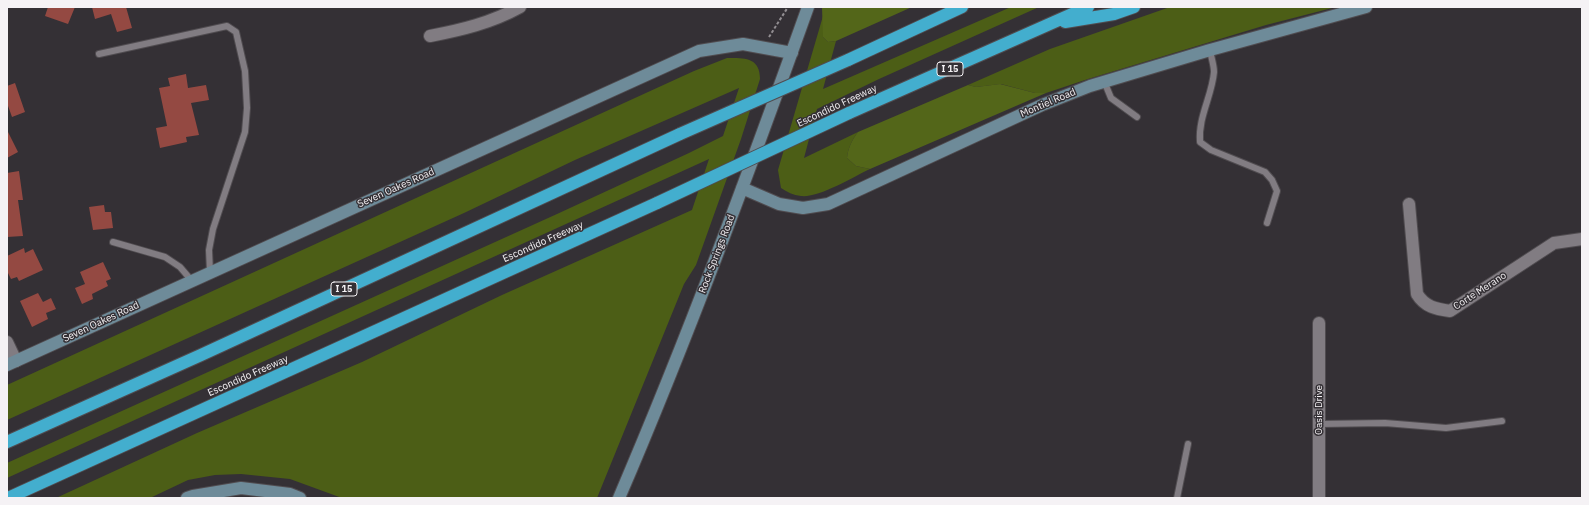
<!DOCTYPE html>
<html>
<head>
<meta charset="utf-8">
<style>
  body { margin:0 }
  #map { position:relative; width:1589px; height:505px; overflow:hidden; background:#343035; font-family:"IBM Plex Sans",sans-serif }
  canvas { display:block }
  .frame { position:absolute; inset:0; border:8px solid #f5f2f5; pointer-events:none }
</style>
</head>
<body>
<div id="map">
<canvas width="1589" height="505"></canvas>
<div class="frame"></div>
</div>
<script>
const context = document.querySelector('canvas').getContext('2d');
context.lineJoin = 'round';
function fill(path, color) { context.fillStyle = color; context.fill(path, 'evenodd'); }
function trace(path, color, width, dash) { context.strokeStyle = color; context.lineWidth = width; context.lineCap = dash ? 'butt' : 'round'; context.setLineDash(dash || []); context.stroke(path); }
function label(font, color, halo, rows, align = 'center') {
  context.font = font + ' "IBM Plex Sans",sans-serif'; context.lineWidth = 3; context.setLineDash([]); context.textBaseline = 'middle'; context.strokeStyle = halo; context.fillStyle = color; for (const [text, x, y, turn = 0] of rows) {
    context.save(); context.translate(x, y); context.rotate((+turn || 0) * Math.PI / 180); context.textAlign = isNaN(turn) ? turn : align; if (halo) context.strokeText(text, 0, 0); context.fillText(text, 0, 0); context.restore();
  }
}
fill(new Path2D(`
  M1011 7H1039L879 79 817 109 804 158 858 132C852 140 848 148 847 158L856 166 870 169C853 177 819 198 801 196 793 195 787 192 781 188L778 170 823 16V37L828 42 836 41 823 89Z
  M1170 7H1336L1266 25 1088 79 1046 93H1035L1001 84 976 87 968 85 1050 49Z
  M727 58C744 58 760 57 760 79L741 139 696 265 684 284 597 498H342L290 479 241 474 215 475 188 480 150 498H56L197 433 362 362 502 295 692 210 709 159 7 478V463L557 214 689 153 723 136 739 88 575 160 464 213 7 420V385L694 71Z`), '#4c5e16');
fill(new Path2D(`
  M822 7H912L836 41 828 42 823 37Z
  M1000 84 1035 93H1046L870 169 856 166 847 158C848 148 852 140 858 132L968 85 976 87Z`), '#536619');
fill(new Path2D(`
  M48 7H75L68 24 45 16Z
  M92 7H126L132 28 117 32 111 14 95 19Z
  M186 74 188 88 206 85 209 100 191 103 199 135 186 137 187 142 160 148 156 128 167 126 159 88 170 86 168 78Z
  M15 83 25 112 12 117 7 103V86Z
  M7 130 18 152 7 158Z
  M19 171 23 200H18L23 236 7 237V173Z
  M104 205 105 212H111L113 228 93 230 89 207Z
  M24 248 25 253 33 249 43 270 19 281 17 277 11 279 7 271V256Z
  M103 262 111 279 106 281 108 286 92 294 93 299 82 304 75 288 85 284 80 272Z
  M38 293 43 302 51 298 56 309 46 313 48 319 32 327 20 301Z`), '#944942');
const lane = new Path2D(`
  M1210 50C1211 57 1214 65 1214 72 1212 96 1198 117 1200 142L1211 150 1265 172 1272 180 1277 191 1267 223
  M99 54 227 26 236 32 245 71 247 108 245 132 213 229 209 250 210 272
  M1104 81 1111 98 1137 117
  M113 242 165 257 180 267 192 281
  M1319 424 1385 423 1446 428 1502 421
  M1177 498 1188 444`);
const street = new Path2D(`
  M430 36C461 30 491 23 520 7
  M1409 204 1417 294C1425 307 1436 309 1450 311L1554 243 1582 239
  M1319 323V498
  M7 342 16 361`);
const secondary = new Path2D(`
  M742 188 779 204 803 208 828 204 1042 105 1090 86 1210 50 1366 7
  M7 365 699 51 743 44 792 53
  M187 498 193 496 241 488 290 494 300 498
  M619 498C688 337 749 172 808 7`);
const highway = new Path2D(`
  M1065 22 1114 14 1134 7
  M848 60 962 7
  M849 113 1088 7
  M7 442 201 355 680 134
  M8 498 657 203`);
trace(lane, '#504c50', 8);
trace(street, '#504c50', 14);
trace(secondary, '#504c50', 14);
trace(highway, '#504c50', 14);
trace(new Path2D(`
  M769 37 788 7`), '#928e92', 2, [3, 2]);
trace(lane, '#817c82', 6);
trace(street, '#817c82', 12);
trace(secondary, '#6e8b99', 12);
trace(highway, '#43aece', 12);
const highwayBridge = new Path2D(`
  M680 134 848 60
  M657 203 849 113`);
trace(highwayBridge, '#504c50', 14, []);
trace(highwayBridge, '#43aece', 12);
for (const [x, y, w] of [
  [950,69,26],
  [344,289,26]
]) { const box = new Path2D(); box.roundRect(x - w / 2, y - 7, w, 14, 3); context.fillStyle = '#343035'; context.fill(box); trace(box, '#f5f2f5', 1); }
label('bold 9px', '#f5f2f5', null, [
  ["I 15",950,69],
  ["I 15",344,289]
]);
label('10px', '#f5f2f5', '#343035', [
  ["Montiel Road",1048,103,-23],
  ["Escondido Freeway",837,106,-25],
  ["Seven Oakes Road",396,188,-24],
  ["Escondido Freeway",543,242,-24],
  ["Rock Springs Road",717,254,-69],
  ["Corte Merano",1480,291,-33],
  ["Seven Oakes Road",101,322,-25],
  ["Escondido Freeway",248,376,-24],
  ["Oasis Drive",1319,410,-90]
]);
</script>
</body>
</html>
